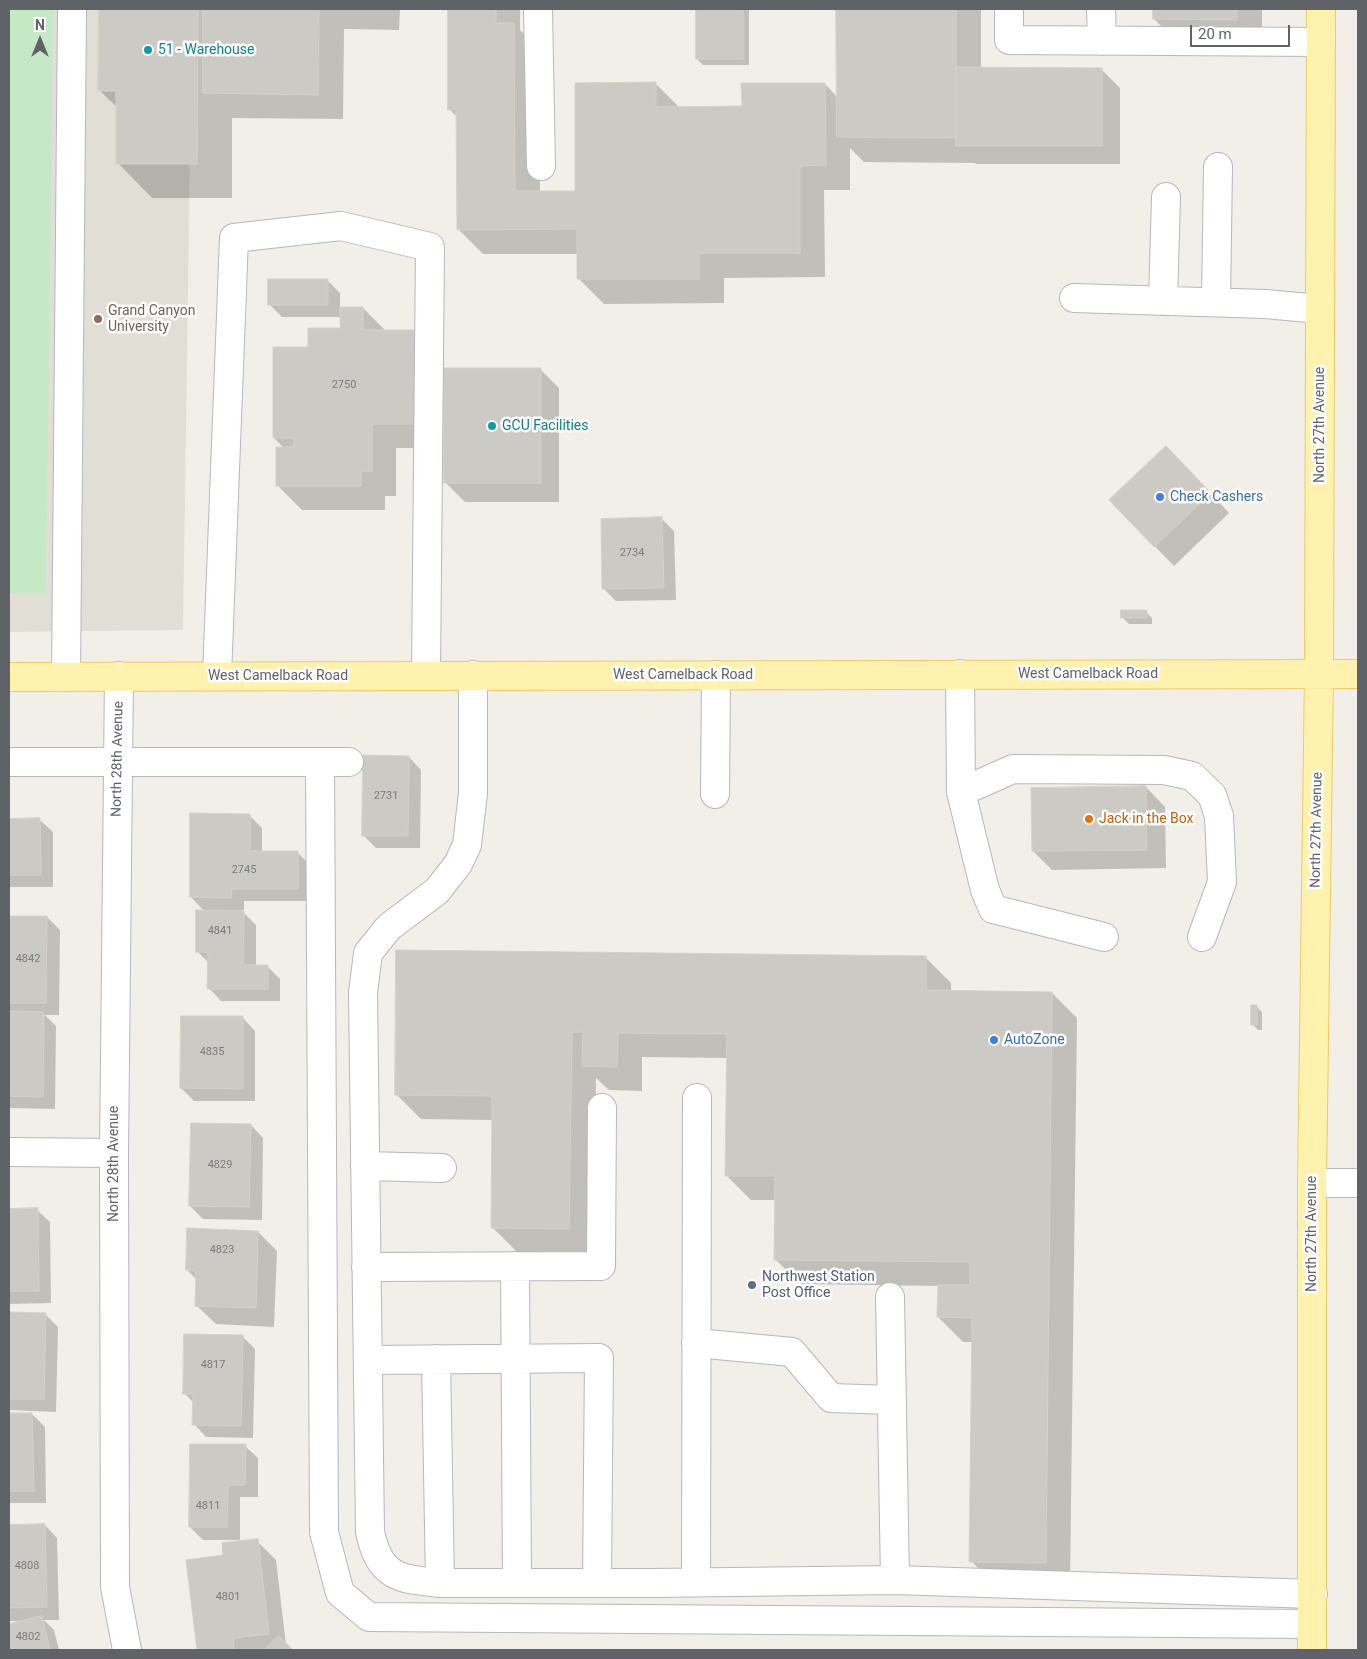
<!DOCTYPE html>
<html>
<head>
<meta charset="utf-8">
<style>
  body { margin:0 }
  #map { position:relative; width:1367px; height:1659px; overflow:hidden; background:#f1efe8; font-family:Roboto,sans-serif }
  canvas { display:block }
  .frame { position:absolute; inset:0; border:10px solid #5f6368; pointer-events:none }
  .north { position:absolute; left:15px; top:15px; width:50px; height:50px; -webkit-text-stroke:4px #fff; paint-order:stroke; rotate:0deg; font-size:14px; font-weight:700; line-height:20px; text-align:center; color:#5f6368 }
  .north::after { content:''; display:block; margin:auto; width:18px; height:22px; background:#5f6368; clip-path:polygon(50% 0,100% 100%,50% 72%,0 100%) }
  .scale { position:absolute; left:1190px; top:25px; width:100px; height:22px; box-sizing:border-box; border:2px solid #5f6368; border-top:0; padding-left:6px; font-size:15px; line-height:18px; white-space:nowrap; color:#5f6368; -webkit-text-stroke:4px #fff; paint-order:stroke }
</style>
</head>
<body>
<div id="map">
<canvas width="1367" height="1659"></canvas>
<div class="frame"></div>
<div class="north">N</div>
<div class="scale">20 m</div>
</div>
<script>
const context = document.querySelector('canvas').getContext('2d');
context.lineJoin = 'round';
function fill(path, color) { context.fillStyle = color; context.fill(path, 'evenodd'); }
function trace(path, color, width, dash) { context.strokeStyle = color; context.lineWidth = width; context.lineCap = dash ? 'butt' : 'round'; context.setLineDash(dash || []); context.stroke(path); }
function label(font, color, halo, rows, align = 'center') {
  context.font = font + ' Roboto,sans-serif'; context.lineWidth = 5; context.setLineDash([]); context.textBaseline = 'middle'; context.strokeStyle = halo; context.fillStyle = color; for (const [text, x, y, turn = 0] of rows) {
    context.save(); context.translate(x, y); context.rotate((+turn || 0) * Math.PI / 180); context.textAlign = isNaN(turn) ? turn : align; if (halo) context.strokeText(text, 0, 0); context.fillText(text, 0, 0); context.restore();
  }
}
fill(new Path2D(`
  M9 9H192L183 630 9 632Z`), '#e1ded6');
fill(new Path2D(`
  M9 9H53L46 593H9Z`), '#c5e8c5');
fill(new Path2D(`
  M100 9H400L399 30 344 29 343 119 232 118V198H152L118 163V108L99 90Z
  M449 9H520V30L539 49 540 193H577L656 84 680 108 743 107 825 84 838 98 837 9H981V69H1101L1120 88V164H976L975 163 864 162 850 148V190H824L825 277 724 278V303L604 304 579 279 578 254H483L458 229 457 117 449 109Z
  M697 9H749V65H703L697 59Z
  M1154 9H1262V44H1179L1154 19Z
  M327 280 340 293V308H363L387 332H414L439 357V448H396V496H385V510H302L277 485 285 449 274 438 310 348 341 329V317H282L269 304Z
  M540 369 559 388V502H465L446 483Z
  M1185 466 1229 513 1174 566 1110 500Z
  M662 519 674 531 676 600 616 601 603 588Z
  M1146 612 1152 618V624H1129L1123 618Z
  M409 757 421 770 420 848H376L363 835Z
  M1146 787 1165 807 1166 868 1052 870 1033 851Z
  M249 815 262 828V852H297L310 865V901H244V910H241L256 925V966H267L280 979V1001H221L209 988V963L197 951 205 912 191 897Z
  M9 820H40L53 832V887H9Z
  M9 917H47L60 930 59 1015H45L56 1026 55 1109 9 1108Z
  M398 952 926 958 951 983V992L1052 993 1077 1018 1070 1587 996 1586 971 1561 973 1342H963L938 1317 939 1286 800 1284 775 1259 776 1200H751L726 1175 728 1058 642 1057V1091L609 1090 596 1078 594 1253 517 1252 492 1227 493 1120 421 1119 396 1094Z
  M1256 1006 1262 1012V1030H1258L1252 1024Z
  M243 1018 255 1031V1101H194L181 1088Z
  M251 1125 263 1138 262 1220 203 1219 190 1206Z
  M9 1210H37L50 1222 51 1303 9 1304Z
  M258 1232 277 1251 274 1327 216 1324 196 1305 197 1280 187 1270Z
  M9 1313 45 1314 58 1327 56 1412 9 1410Z
  M243 1337 255 1349 253 1438 206 1437 194 1424V1403L184 1393Z
  M9 1414H32L45 1427 46 1503H9Z
  M245 1446 258 1458V1497H240V1540H203L190 1527Z
  M45 1525 57 1538 59 1620H44L54 1630 59 1650H9V1625L25 1621H9V1526Z
  M257 1541 276 1560 286 1645 292 1650H198L188 1561 224 1556Z`), '#0003');
const building = new Path2D(`
  M99 9H198L197 164H116V91H98Z
  M203 9H319L318 95 203 93Z
  M448 9H496V23H514L515 191H575V83L656 82V107L742 106 741 83H825L826 165 800 166V253H699V279H577V229L457 230 456 109 448 110Z
  M696 9H743V59H696Z
  M836 9H956V138L837 137Z
  M1153 9H1237V20L1153 19Z
  M956 67 1102 68V146H956Z
  M268 279H328V305H268Z
  M340 307H363V330H415V424H372V471H361V486H276V447H294V438H273V347H308V328H340Z
  M444 368H541V483H444Z
  M1166 446 1211 493 1154 547 1109 500Z
  M662 517 664 588 602 589 601 519Z
  M1121 610H1147V618H1121Z
  M363 755 409 756 408 836H362Z
  M1146 786 1147 850 1032 851 1031 788Z
  M190 813 250 814V851H298V889H232L231 898 190 897Z
  M40 818 41 875H9V819Z
  M196 910 244 911 243 965H268V989H207L208 952H196Z
  M9 916H47L46 1003H9Z
  M396 950 926 956V990L1052 992 1046 1563 969 1562 972 1318 937 1317 938 1285H970V1262L774 1260 775 1176H725L727 1034 618 1033 617 1067 582 1066 583 1032H572L569 1229 491 1228 492 1096 395 1095Z
  M1251 1005H1257V1025H1251Z
  M9 1011 44 1012 43 1097 9 1096Z
  M181 1016H243V1089L180 1088Z
  M191 1123 251 1124 249 1207 189 1206Z
  M38 1208 39 1291H9V1209Z
  M187 1228 258 1231 256 1308 195 1306 196 1271 186 1270Z
  M9 1312 46 1313 44 1399H9Z
  M184 1334 243 1335 241 1426 192 1425 193 1394H183Z
  M9 1413H32L34 1491H9Z
  M190 1444H246L245 1485H228L227 1527H189Z
  M45 1524 47 1607 9 1608V1525Z
  M258 1539 269 1634 233 1638 234 1650H197L186 1560 223 1555 222 1543Z
  M42 1616 50 1650H9V1624Z
  M279 1636 293 1650H264Z`);
fill(building, '#cccac5');
trace(building, '#d6d1c6', 1);
const minor = new Path2D(`
  M538 9 541 166
  M1009 9V40L1321 42
  M1101 9 1102 41
  M1074 298 1265 304 1320 309
  M1163 301 1166 197
  M1216 302 1218 167
  M960 674 961 792 985 890 993 909 1104 937
  M473 675V793L467 845 458 864 437 891 389 927 368 953 363 993 370 1532C380 1578 399 1579 440 1583H652L895 1580 1313 1594
  M119 676 114 1153 115 1587 127 1650
  M217 676 234 238 341 226 430 247 426 675
  M66 677 72 9
  M9 762H349
  M320 762 324 1532 340 1593 369 1617 1312 1624
  M961 792 1013 769 1164 770 1192 776 1212 795 1219 816 1222 882 1202 937
  M715 794 716 675
  M9 1152 114 1153
  M365 1166 442 1168
  M1312 1183H1358
  M515 1266 517 1583
  M366 1267 601 1266 602 1108
  M890 1297 895 1580
  M696 1343 792 1352 831 1398 892 1400
  M436 1359 440 1583
  M368 1360 599 1358 597 1583
  M696 1582 697 1098`);
const major = new Path2D(`
  M9 677 1358 674
  M1312 1650V1183L1319 674 1321 9`);
trace(minor, '#b5b8bc', 30);
trace(major, '#f2c960', 30);
trace(minor, '#fff', 28);
trace(major, '#fff2af', 28);
for (const [x, y, r, color] of [
  [148,50,5,"#0f9aa8"],
  [98,319,5,"#8d6e63"],
  [492,426,5,"#0f9aa8"],
  [1160,497,5,"#3f7fe0"],
  [1089,819,5,"#e8710a"],
  [994,1040,5,"#3f7fe0"],
  [752,1285,5,"#5c6f8a"]
]) { const dot = new Path2D(); dot.arc(x, y, r, 0, 2 * Math.PI); context.fillStyle = color; context.fill(dot); trace(dot, '#fff', 2); }
label('11px', '#7a7d7f', null, [
  ["2750",344,385],
  ["2734",632,553],
  ["2731",386,796],
  ["2745",244,870],
  ["4841",220,931],
  ["4842",28,959],
  ["4835",212,1052],
  ["4829",220,1165],
  ["4823",222,1250],
  ["4817",213,1365],
  ["4811",208,1506],
  ["4808",27,1566],
  ["4801",228,1597],
  ["4802",28,1637]
]);
label('14px', '#0d838f', '#fff', [
  ["51 - Warehouse",158,50],
  ["GCU Facilities",502,426]
], 'left');
label('14px', '#785e54', '#fff', [
  ["Grand Canyon",108,311],
  ["University",108,327]
], 'left');
label('14px', '#5f6368', '#fff', [
  ["North 27th Avenue",1320,425,-90],
  ["West Camelback Road",1088,674],
  ["West Camelback Road",683,675],
  ["West Camelback Road",278,676],
  ["North 28th Avenue",118,759,-89],
  ["North 27th Avenue",1317,830,-89],
  ["North 28th Avenue",114,1164,-90],
  ["North 27th Avenue",1312,1234,-90]
]);
label('14px', '#366cbe', '#fff', [
  ["Check Cashers",1170,497],
  ["AutoZone",1004,1040]
], 'left');
label('14px', '#c56008', '#fff', [
  ["Jack in the Box",1099,819]
], 'left');
label('14px', '#4e5e75', '#fff', [
  ["Northwest Station",762,1277],
  ["Post Office",762,1293]
], 'left');
</script>
</body>
</html>
